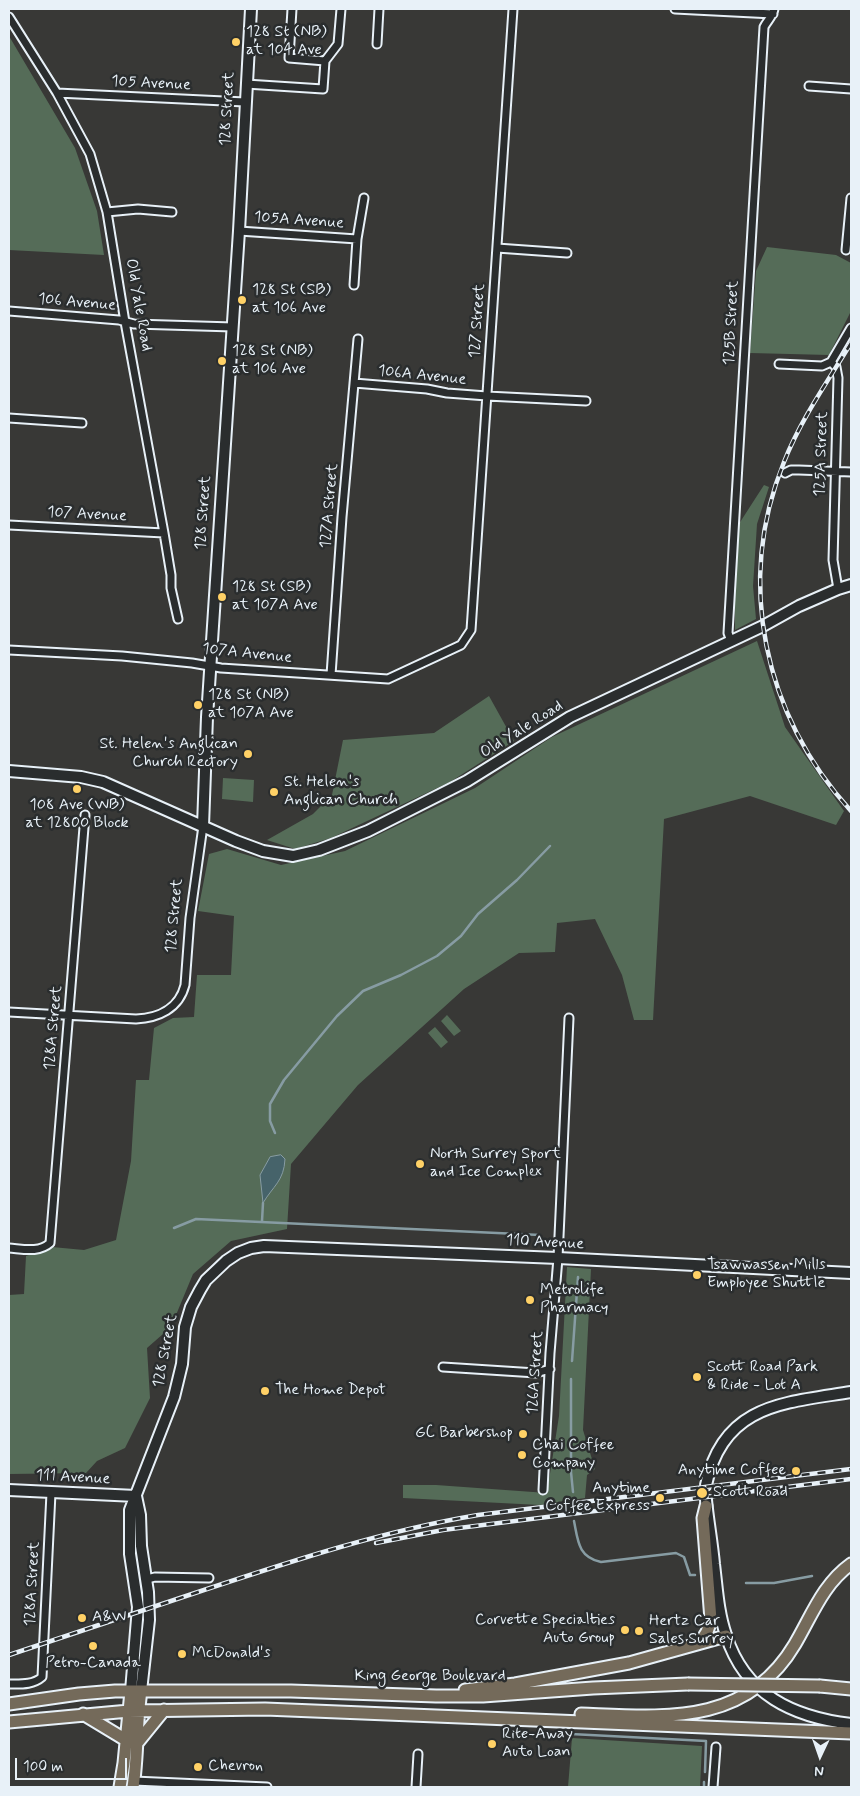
<!DOCTYPE html>
<html>
<head>
<meta charset="utf-8">
<style>
  body { margin:0 }
  #map { position:relative; width:860px; height:1796px; overflow:hidden; background:#383836; font-family:Mynerve,sans-serif }
  canvas { display:block }
  .frame { position:absolute; inset:0; border:10px solid #e8f1f8; pointer-events:none }
  .north { position:absolute; left:795px; top:1731px; width:50px; height:50px; -webkit-text-stroke:4px #2a2d2e; paint-order:stroke; rotate:183deg; font-size:14px; font-weight:700; line-height:20px; text-align:center; color:#e8f1f8 }
  .north::after { content:''; display:block; margin:auto; width:18px; height:22px; background:#e8f1f8; clip-path:polygon(50% 0,100% 100%,50% 72%,0 100%) }
  .scale { position:absolute; left:15px; top:1758px; width:112px; height:22px; box-sizing:border-box; border:2px solid #e8f1f8; border-top:0; padding-left:6px; font-size:15px; line-height:18px; white-space:nowrap; color:#e8f1f8; -webkit-text-stroke:4px #2a2d2e; paint-order:stroke }
</style>
</head>
<body>
<div id="map">
<canvas width="860" height="1796"></canvas>
<div class="frame"></div>
<div class="north">N</div>
<div class="scale">100 m</div>
</div>
<script>
const context = document.querySelector('canvas').getContext('2d');
context.lineJoin = 'round';
function fill(path, color) { context.fillStyle = color; context.fill(path, 'evenodd'); }
function trace(path, color, width, dash) { context.strokeStyle = color; context.lineWidth = width; context.lineCap = dash ? 'butt' : 'round'; context.setLineDash(dash || []); context.stroke(path); }
function label(font, color, halo, rows, align = 'center') {
  context.font = font + ' Mynerve,sans-serif'; context.lineWidth = 5; context.setLineDash([]); context.textBaseline = 'middle'; context.strokeStyle = halo; context.fillStyle = color; for (const [text, x, y, turn = 0] of rows) {
    context.save(); context.translate(x, y); context.rotate((+turn || 0) * Math.PI / 180); context.textAlign = isNaN(turn) ? turn : align; if (halo) context.strokeText(text, 0, 0); context.fillText(text, 0, 0); context.restore();
  }
}
fill(new Path2D(`
  M9 36 75 148 97 211 104 255 9 250Z
  M767 247 836 255 851 263V311L829 355 750 353 756 271Z
  M764 485 769 487 757 524 753 586 756 619 735 630V530Z
  M757 641 785 727 844 811 836 825 750 796 664 819 653 1020H634L622 975 595 919 557 923 555 952 519 953 464 989 358 1085 291 1164 287 1229 231 1241 193 1274 171 1327 147 1348 150 1398 125 1448 97 1461 86 1473 9 1474V1295L24 1294 26 1256 52 1247 84 1250 116 1240 131 1161 136 1080H149L154 1028 173 1018 194 1017 197 975H231L234 916 198 911 209 854 227 849 281 865 345 851 475 788 552 737Z
  M489 696 514 741 450 782 331 838 295 849 267 840 313 814 332 795 343 740 434 733Z
  M223 778 254 780 253 802 222 799Z
  M447 1015 461 1031 454 1036 441 1021Z
  M435 1027 448 1042 441 1048 428 1033Z
  M567 1267 591 1269 583 1430 595 1469 587 1475 585 1498 540 1505 403 1498V1485H436L547 1493 559 1416Z
  M572 1738 702 1746 700 1787H568Z`), '#556c58');
const water = new Path2D(`
  M281 1155 285 1159C284 1181 273 1186 263 1203L260 1175 270 1157Z`);
fill(water, '#46636a');
trace(water, '#879ca3', 1);
trace(new Path2D(`
  M275 1133 270 1121V1104L284 1080 337 1016 363 991 401 975 437 956 461 936 478 914 517 880 550 846
  M262 1221 263 1203
  M174 1228 196 1219 540 1235
  M572 1361 578 1277
  M571 1379V1472L573 1492
  M574 1521C578 1541 578 1557 601 1562L676 1553 684 1557 690 1575H695
  M746 1583H774L812 1576
  M571 1734 706 1741 705 1772
  M704 1787V1782`), '#879ca3', 2.5);
const street = new Path2D(`
  M292 9 289 58 325 61
  M675 9 773 14
  M9 17 57 93 90 154 107 212 125 322 164 533 171 575V588L178 619
  M377 44 379 9
  M246 84 323 89 325 61 338 44 341 9
  M809 86 851 89
  M57 93 245 102
  M107 212 138 209 172 212
  M239 231 357 239
  M497 248 567 253
  M846 250 851 198
  M354 285 357 239 364 198
  M9 311 119 320 134 324 233 327
  M779 364 822 366 831 362
  M354 383 427 389 447 393 487 396 586 401
  M9 418 82 423
  M785 473 791 470H799L851 472
  M9 525 164 533
  M838 589 833 560 838 378 836 367 831 362 851 328
  M731 641 728 633 764 27C767 21 773 16 774 9
  M9 650 122 656 192 663 221 668 388 679 461 645 471 630 513 9
  M331 675 342 517 358 339
  M9 1012 136 1019C158 1018 179 1009 185 985L190 918 203 826
  M9 1248C23 1249 39 1253 50 1243L85 815
  M443 1367 536 1373 550 1369
  M543 1490 550 1353 558 1258 569 1018
  M147 1579 155 1577 209 1578
  M9 1684C21 1684 33 1685 42 1677L51 1493
  M134 1781 267 1787
  M416 1787 418 1754
  M713 1787 716 1747`);
const secondary = new Path2D(`
  M9 771 81 777 103 782 236 841 263 851 293 856 319 850 368 831 467 781 570 717 763 626 799 606 838 589 851 585
  M203 826 207 717 239 231 251 9
  M706 1485C723 1404 784 1403 851 1392
  M9 1490 136 1496
  M136 1496 140 1515 141 1546 148 1592 149 1620 141 1691
  M706 1500C708 1521 712 1542 714 1564 717 1588 718 1612 726 1635 745 1695 793 1717 851 1724
  M131 1691 138 1607 130 1554V1510L174 1397 182 1364 185 1327 191 1307 200 1290 206 1280 226 1261 238 1253 251 1248 264 1246 558 1258 851 1273`);
const primary = new Path2D(`
  M700 1643 707 1632 711 1620 703 1518 706 1506
  M820 1686 851 1689
  M465 1690 515 1684 629 1663 726 1636
  M9 1704 79 1694 115 1691H291L436 1696H483L593 1688 688 1684
  M83 1714 126 1740
  M581 1714C663 1717 746 1727 795 1644 812 1615 823 1584 851 1564
  M9 1722 129 1711 265 1709 851 1733
  M138 1742 164 1710
  M120 1787 124 1763 131 1691
  M133 1787C138 1755 136 1723 141 1691`);
trace(street, '#e8f1f8', 11);
trace(secondary, '#e8f1f8', 14);
trace(primary, '#e8f1f8', 15);
trace(street, '#2a2d2e', 7);
trace(secondary, '#2a2d2e', 10);
trace(primary, '#746a5a', 11);
const rail = new Path2D(`
  M851 343C828 381 801 419 784 462 735 583 764 715 851 811
  M376 1543 443 1530 851 1479
  M9 1655C74 1633 139 1612 204 1590 295 1560 383 1531 478 1515L851 1469`);
trace(rail, '#e8f1f8', 4.5);
trace(rail, '#2a2d2e', 2.5, [8]);
const primaryBridge = new Path2D(`
  M688 1684 820 1686`);
trace(primaryBridge, '#e8f1f8', 15, []);
trace(primaryBridge, '#746a5a', 11);
for (const [x, y, r, color] of [
  [236,42,5,"#ffd166"],
  [242,300,5,"#ffd166"],
  [222,361,5,"#ffd166"],
  [222,597,5,"#ffd166"],
  [198,705,5,"#ffd166"],
  [248,754,5,"#ffd166"],
  [77,789,5,"#ffd166"],
  [274,792,5,"#ffd166"],
  [420,1164,5,"#ffd166"],
  [697,1275,5,"#ffd166"],
  [530,1300,5,"#ffd166"],
  [697,1377,5,"#ffd166"],
  [265,1391,5,"#ffd166"],
  [523,1434,5,"#ffd166"],
  [522,1455,5,"#ffd166"],
  [796,1471,5,"#ffd166"],
  [702,1493,6,"#ffd166"],
  [660,1498,5,"#ffd166"],
  [82,1618,5,"#ffd166"],
  [625,1630,5,"#ffd166"],
  [639,1631,5,"#ffd166"],
  [93,1646,5,"#ffd166"],
  [182,1654,5,"#ffd166"],
  [492,1744,5,"#ffd166"],
  [198,1767,5,"#ffd166"]
]) { const dot = new Path2D(); dot.arc(x, y, r, 0, 2 * Math.PI); context.fillStyle = color; context.fill(dot); trace(dot, '#2a2d2e', 2); }
label('16px', '#e8f1f8', '#2a2d2e', [
  ["128 St (NB)",246,33],
  ["at 104 Ave",246,51],
  ["128 St (SB)",252,291],
  ["at 106 Ave",252,309],
  ["128 St (NB)",232,352],
  ["at 106 Ave",232,370],
  ["128 St (SB)",232,588],
  ["at 107A Ave",232,606],
  ["128 St (NB)",208,696],
  ["at 107A Ave",208,714],
  ["St. Helen's Anglican",238,745,"right"],
  ["Church Rectory",238,763,"right"],
  ["St. Helen's",284,783],
  ["Anglican Church",284,801],
  ["108 Ave (WB)",77,806,"center"],
  ["at 12800 Block",77,824,"center"],
  ["North Surrey Sport",430,1155],
  ["and Ice Complex",430,1173],
  ["Tsawwassen Mills",707,1266],
  ["Employee Shuttle",707,1284],
  ["Metrolife",540,1291],
  ["Pharmacy",540,1309],
  ["Scott Road Park",707,1368],
  ["& Ride - Lot A",707,1386],
  ["The Home Depot",275,1391],
  ["GC Barbershop",513,1434,"right"],
  ["Chai Coffee",532,1446],
  ["Company",532,1464],
  ["Anytime Coffee",786,1471,"right"],
  ["Anytime",650,1489,"right"],
  ["Coffee Express",650,1507,"right"],
  ["Scott Road",713,1493],
  ["A&W",92,1618],
  ["Corvette Specialties",615,1621,"right"],
  ["Auto Group",615,1639,"right"],
  ["Hertz Car",649,1622],
  ["Sales Surrey",649,1640],
  ["McDonald's",192,1654],
  ["Petro-Canada",93,1664,"center"],
  ["Rite-Away",502,1735],
  ["Auto Loan",502,1753],
  ["Chevron",208,1767]
], 'left');
label('16px', '#e8f1f8', '#2a2d2e', [
  ["105 Avenue",151,84,3],
  ["128 Street",228,109,-87],
  ["105A Avenue",299,221,4],
  ["106 Avenue",77,303,5],
  ["Old Yale Road",138,305,80],
  ["127 Street",478,321,-86],
  ["125B Street",732,323,-87],
  ["106A Avenue",422,376,6],
  ["125A Street",822,454,-88],
  ["127A Street",330,506,-85],
  ["128 Street",204,513,-86],
  ["107 Avenue",87,515,3],
  ["107A Avenue",247,654,6],
  ["Old Yale Road",522,730,-32],
  ["128 Street",175,916,-85],
  ["128A Street",54,1028,-85],
  ["110 Avenue",545,1243,3],
  ["128 Street",166,1351,-79],
  ["126A Street",536,1373,-86],
  ["111 Avenue",73,1478,3],
  ["128A Street",33,1584,-87],
  ["King George Boulevard",430,1677]
]);
</script>
</body>
</html>
